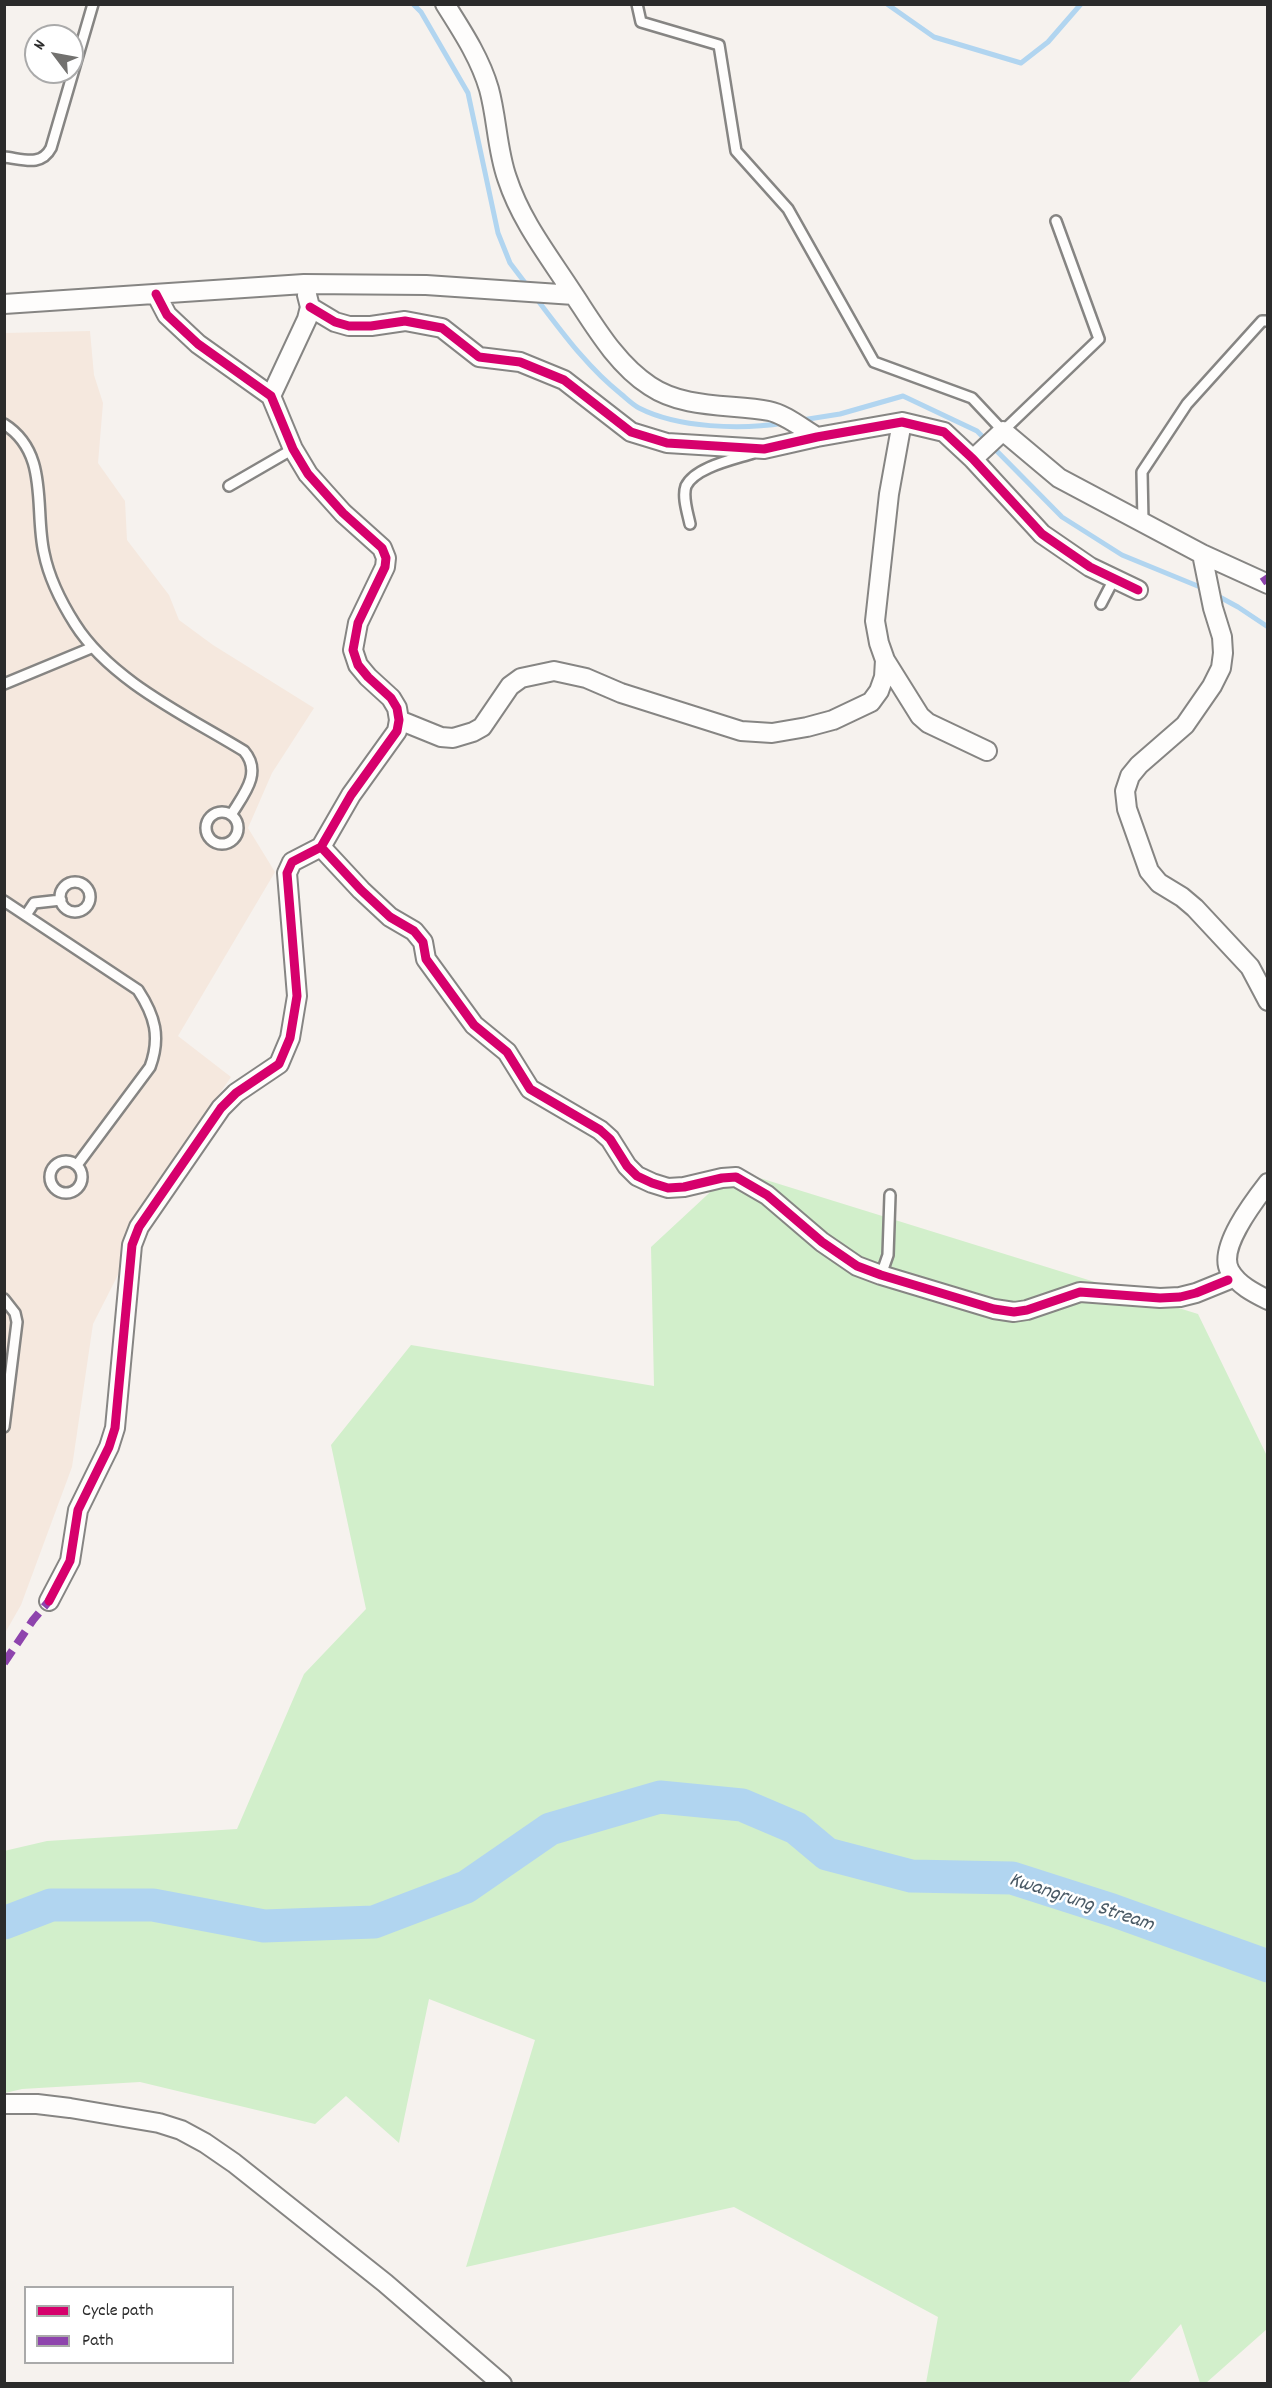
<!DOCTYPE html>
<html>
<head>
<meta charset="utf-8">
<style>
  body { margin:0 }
  #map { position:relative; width:1272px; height:2388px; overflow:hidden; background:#f6f2ee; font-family:Dekko,sans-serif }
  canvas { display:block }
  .frame { position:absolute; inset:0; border:6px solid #2b2b2b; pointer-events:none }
  .legend { position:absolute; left:24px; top:2286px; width:210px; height:78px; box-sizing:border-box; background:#fff; border:2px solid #aaa; margin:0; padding:8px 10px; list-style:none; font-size:18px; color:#2b2b2b }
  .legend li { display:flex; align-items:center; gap:12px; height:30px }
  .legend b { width:30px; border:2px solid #aaa }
  .north { position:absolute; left:24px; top:24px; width:60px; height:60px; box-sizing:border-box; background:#fff; border:2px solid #aaa; border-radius:50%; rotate:302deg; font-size:16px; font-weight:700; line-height:24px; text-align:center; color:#2b2b2b }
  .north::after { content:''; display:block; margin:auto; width:21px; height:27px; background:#72716f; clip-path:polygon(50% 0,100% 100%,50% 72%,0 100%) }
</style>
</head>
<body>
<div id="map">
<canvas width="1272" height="2388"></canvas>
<div class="frame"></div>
<ul class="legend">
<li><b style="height:8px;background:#d6006c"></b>Cycle path</li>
<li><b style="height:8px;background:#8e44ad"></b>Path</li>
</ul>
<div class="north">N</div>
</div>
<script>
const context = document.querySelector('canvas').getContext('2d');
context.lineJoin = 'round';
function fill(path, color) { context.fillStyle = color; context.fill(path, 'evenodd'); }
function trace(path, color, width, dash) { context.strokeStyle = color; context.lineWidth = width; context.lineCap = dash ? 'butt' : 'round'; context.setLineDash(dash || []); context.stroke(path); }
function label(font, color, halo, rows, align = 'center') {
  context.font = font + ' Dekko,sans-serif'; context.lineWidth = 5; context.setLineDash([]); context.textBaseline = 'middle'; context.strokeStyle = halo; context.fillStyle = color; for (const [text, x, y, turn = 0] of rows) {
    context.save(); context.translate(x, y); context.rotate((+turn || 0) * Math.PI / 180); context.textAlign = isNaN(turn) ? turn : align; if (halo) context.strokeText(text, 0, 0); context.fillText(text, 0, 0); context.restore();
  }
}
fill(new Path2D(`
  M90 331 94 375 103 403 98 463 125 501 127 540 169 595 179 620 213 645 314 708 272 773 248 828 275 872 178 1036 231 1077 127 1229 122 1248 123 1265 93 1324 72 1467 21 1605 5 1633V333Z`), '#f5e8de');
fill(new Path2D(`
  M734 1170 1198 1314 1267 1456V2329L1206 2383H1200L1181 2324 1128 2383H926L938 2317 734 2207 466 2267 535 2040 429 1999 399 2143 346 2096 315 2124 140 2082 22 2089 5 2093 4 1851 47 1841 237 1829 304 1674 366 1609 331 1445 411 1345 654 1386 651 1247Z`), '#d2efcb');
trace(new Path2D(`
  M413 4 421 12 468 93 498 233 510 263 529 288
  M887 4 934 37 1021 63 1048 42 1081 4
  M536 298C562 332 587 367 621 394 627 399 633 405 639 408 678 428 741 430 784 423
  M802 420 840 414 903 396 977 431 1062 517 1122 555 1205 589
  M1216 595 1238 607 1268 627`), '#b1d5f0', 5);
trace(new Path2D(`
  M4 1923 51 1905H153L264 1926 374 1922 466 1887 550 1829 660 1797 742 1805 796 1828 827 1854 911 1876 1012 1878 1112 1910 1268 1966`), '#b1d5f0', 33);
const lane = new Path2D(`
  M637 4 641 22 719 45 736 151 788 209 874 362 972 398 1003 431 1099 339 1056 221
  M4 157C23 159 41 167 51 148L93 4
  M4 424C50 453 34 509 44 553 49 578 61 602 75 624 111 681 187 716 244 751 263 773 243 795 231 815
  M229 486 293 449
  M1143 522 1142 472 1187 404 1262 321H1268
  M690 524C688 514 682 497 686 486 695 467 735 459 753 453
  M1101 604 1114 579
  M4 684 91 648
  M206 828a16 16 0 1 1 32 0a16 16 0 1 1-32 0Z
  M60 897a15 15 0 1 1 30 0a15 15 0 1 1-30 0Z
  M4 901 138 990C155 1016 161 1037 150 1067L77 1165
  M26 915 34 903 61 900
  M50 1177a16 16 0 1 1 32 0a16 16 0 1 1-32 0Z
  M881 1275 888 1255 890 1195
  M4 1299 15 1313 17 1322 4 1427`);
const street = new Path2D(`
  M445 4C462 31 480 58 489 89 497 118 497 150 507 178 521 221 548 255 572 292 594 325 616 364 650 386 684 409 730 404 769 411 785 414 803 429 817 437
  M4 304 304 284 426 285 574 295
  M310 307 335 322 349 326H371L405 321 442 328 479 357 520 362 564 380 631 432 667 443 764 449 817 437 902 422 944 432 973 459 1042 534 1090 567 1138 590
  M271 396 307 319 310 307 307 295
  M973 459 1003 431 1059 478 1202 554 1268 584
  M1202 554 1213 608 1222 637 1223 653 1221 668 1212 686 1185 725 1139 765 1130 776 1125 791 1127 809 1149 871 1159 883 1182 897 1195 908 1250 967 1268 1001
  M885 660 920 716 928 723 987 751
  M399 720 441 737 453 738 473 732 482 727 510 686 521 678 554 671 586 678 621 693 741 731 772 733 807 727 833 720 871 702 879 691 884 677 885 660 879 643 875 621 889 494 902 422
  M321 847 361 890 390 917 414 931 423 942 426 959 474 1025 507 1052 530 1089 600 1130 610 1139 627 1166 637 1176 652 1183 668 1188 684 1187 722 1178 736 1177 767 1195 822 1242 857 1266 881 1275 994 1309 1014 1312 1027 1310 1080 1292 1160 1298 1180 1297 1196 1293 1228 1280
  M1268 1183C1254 1201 1217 1249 1230 1271 1238 1285 1254 1293 1268 1300
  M49 1601 70 1561 78 1510 109 1447 115 1428 132 1245 139 1227 221 1108 236 1093 279 1064 290 1038 297 996 287 873 292 862 321 847 351 795 397 731 399 720 397 708 391 698 368 677 358 665 353 650 358 623 385 567 386 558 382 548 343 513 308 474 293 449 271 396 198 344 167 315 156 294
  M4 2104H37L70 2108 159 2123 181 2130 205 2143 234 2163 385 2283 502 2384`);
trace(lane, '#868583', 14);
trace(street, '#868583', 22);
trace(lane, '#fefdfc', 9);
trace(street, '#fefdfc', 18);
trace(new Path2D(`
  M1262 582 1268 578
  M4 1663 33 1620 49 1601`), '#8e44ad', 8, [15, 8]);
trace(new Path2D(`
  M310 307 335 322 349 326H371L405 321 442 328 479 357 520 362 564 380 631 432 667 443 764 449 817 437 902 422 944 432 973 459 1042 534 1090 567 1138 590
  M321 847 361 890 390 917 414 931 423 942 426 959 474 1025 507 1052 530 1089 600 1130 610 1139 627 1166 637 1176 652 1183 668 1188 684 1187 722 1178 736 1177 767 1195 822 1242 857 1266 881 1275 994 1309 1014 1312 1027 1310 1080 1292 1160 1298 1180 1297 1196 1293 1228 1280
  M49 1601 70 1561 78 1510 109 1447 115 1428 132 1245 139 1227 221 1108 236 1093 279 1064 290 1038 297 996 287 873 292 862 321 847 351 795 397 731 399 720 397 708 391 698 368 677 358 665 353 650 358 623 385 567 386 558 382 548 343 513 308 474 293 449 271 396 198 344 167 315 156 294`), '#d6006c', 9);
label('italic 21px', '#4a5a66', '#fff', [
  ["Kwangrung Stream",1081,1904,18]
]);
</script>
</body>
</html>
